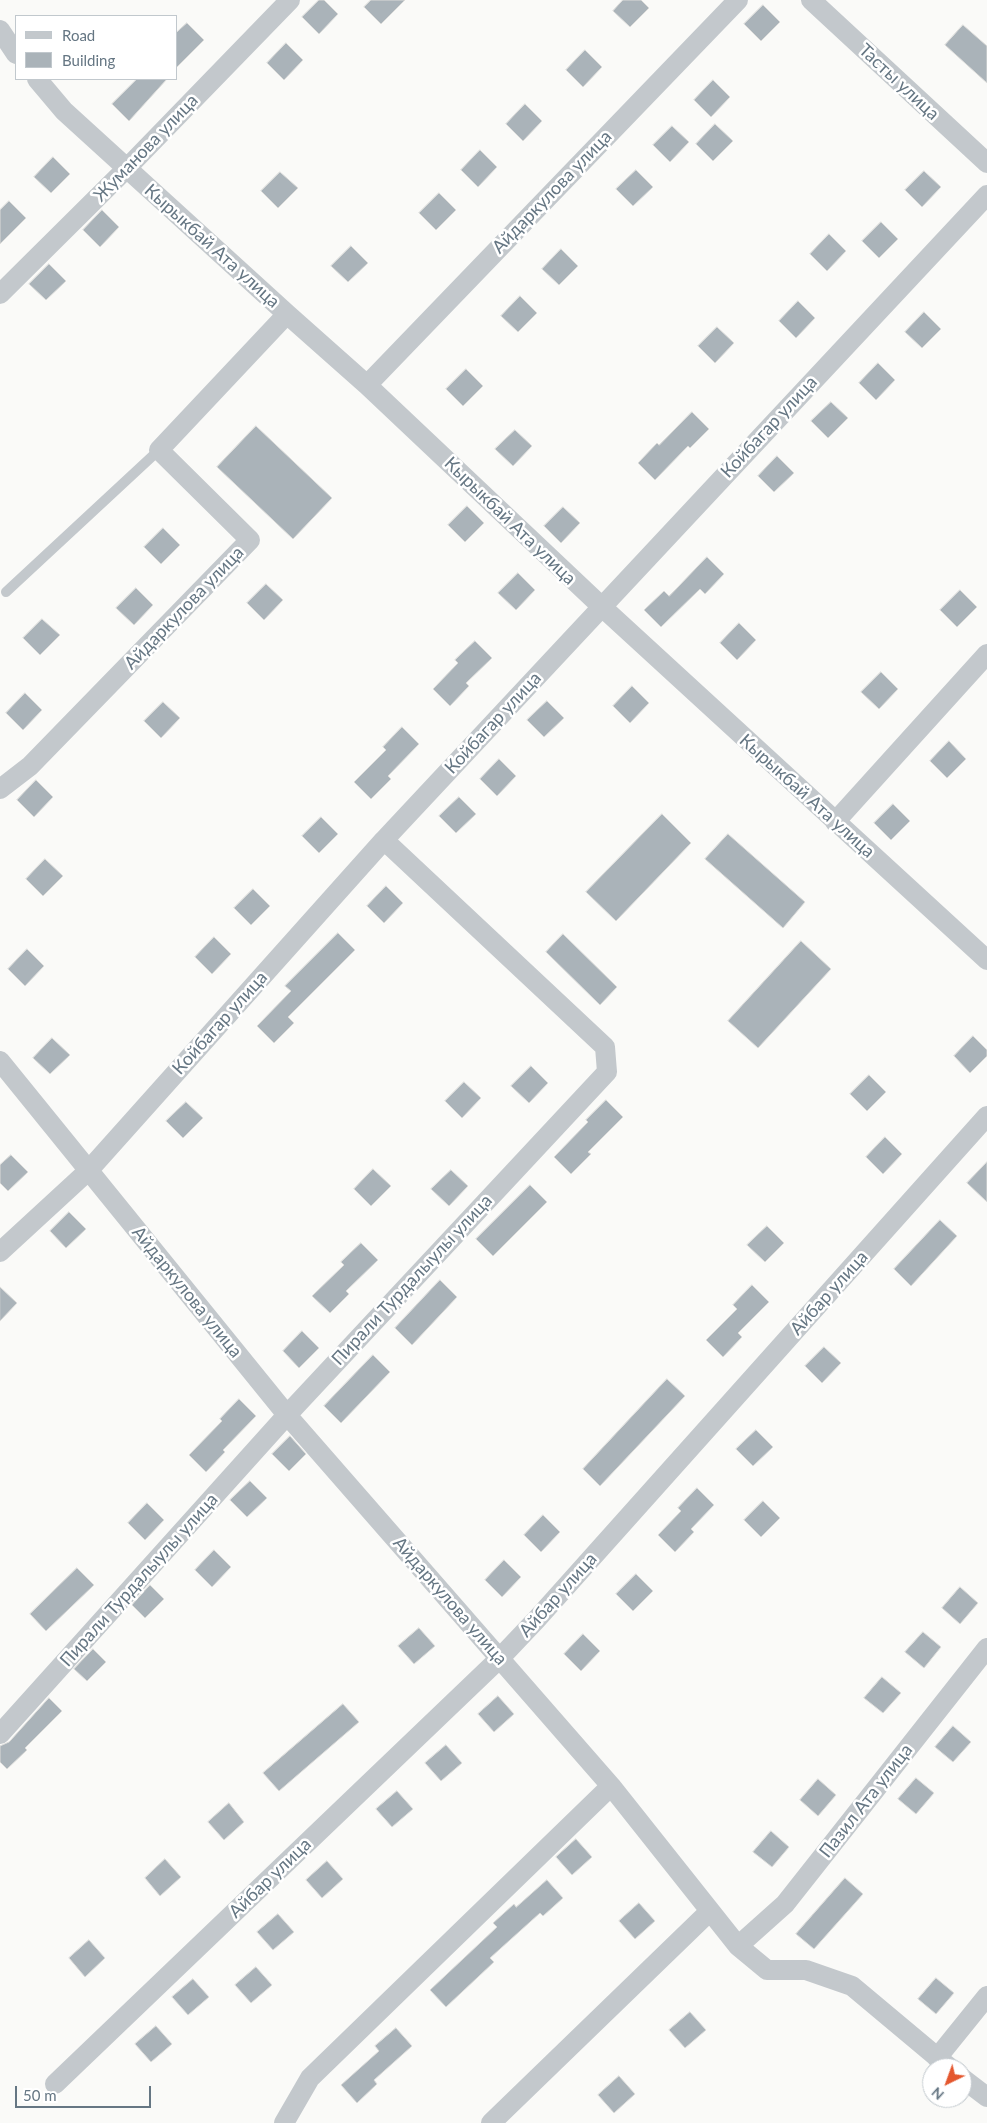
<!DOCTYPE html>
<html>
<head>
<meta charset="utf-8">
<style>
  body { margin:0 }
  #map { position:relative; width:987px; height:2123px; overflow:hidden; background:#fafaf8; font-family:Lato,sans-serif }
  canvas { display:block }
  .legend { position:absolute; left:15px; top:15px; width:162px; height:65px; box-sizing:border-box; background:#fff; border:1px solid #c1c8cd; margin:0; padding:6px 9px; list-style:none; font-size:15px; color:#657683 }
  .legend li { display:flex; align-items:center; gap:10px; height:25px }
  .legend b { width:25px; border:1px solid #c1c8cd }
  .north { position:absolute; left:922px; top:2058px; width:50px; height:50px; box-sizing:border-box; background:#fff; border:1px solid #c1c8cd; border-radius:50%; rotate:222deg; font-size:14px; font-weight:700; line-height:20px; text-align:center; color:#657683 }
  .north::after { content:''; display:block; margin:auto; width:18px; height:22px; background:#e4572e; clip-path:polygon(50% 0,100% 100%,50% 72%,0 100%) }
  .scale { position:absolute; left:15px; top:2086px; width:136px; height:22px; box-sizing:border-box; border:2px solid #657683; border-top:0; padding-left:6px; font-size:15px; line-height:18px; white-space:nowrap; color:#657683; -webkit-text-stroke:4px #fff; paint-order:stroke }
</style>
</head>
<body>
<div id="map">
<canvas width="987" height="2123"></canvas>
<ul class="legend">
<li><b style="height:6px;background:#c3c8cc"></b>Road</li>
<li><b style="height:14px;background:#aab3b9"></b>Building</li>
</ul>
<div class="north">N</div>
<div class="scale">50 m</div>
</div>
<script>
const context = document.querySelector('canvas').getContext('2d');
context.lineJoin = 'round';
function fill(path, color) { context.fillStyle = color; context.fill(path, 'evenodd'); }
function trace(path, color, width, dash) { context.strokeStyle = color; context.lineWidth = width; context.lineCap = dash ? 'butt' : 'round'; context.setLineDash(dash || []); context.stroke(path); }
function label(font, color, halo, rows, align = 'center') {
  context.font = font + ' Lato,sans-serif'; context.lineWidth = 5; context.setLineDash([]); context.textBaseline = 'middle'; context.strokeStyle = halo; context.fillStyle = color; for (const [text, x, y, turn = 0] of rows) {
    context.save(); context.translate(x, y); context.rotate((+turn || 0) * Math.PI / 180); context.textAlign = isNaN(turn) ? turn : align; if (halo) context.strokeText(text, 0, 0); context.fillText(text, 0, 0); context.restore();
  }
}
const building = new Path2D(`
  M319 0H324L338 14 319 34 302 17Z
  M371 0H405L381 24 364 7Z
  M623 0H641L649 8 630 27 613 11Z
  M763 5 780 22 761 41 744 24Z
  M187 23 204 40 176 68V33Z
  M963 25 987 46V83L945 45Z
  M286 43 303 60 284 80 267 63Z
  M585 50 602 67 583 87 566 70Z
  M137 79H167L129 121 112 104Z
  M713 80 730 97 711 117 694 100Z
  M525 104 542 121 523 141 506 124Z
  M715 124 733 141 713 161 696 144Z
  M672 126 689 142 670 162 653 145Z
  M480 150 497 167 478 187 461 170Z
  M53 157 70 174 51 193 34 177Z
  M636 170 653 187 633 206 616 189Z
  M924 171 941 187 922 207 905 190Z
  M280 172 298 188 278 208 261 191Z
  M439 193 456 210 436 230 419 213Z
  M9 201 26 218 0 244V210Z
  M102 210 119 227 100 247 83 230Z
  M881 222 898 239 879 258 862 241Z
  M829 234 846 251 827 271 810 254Z
  M351 246 368 263 348 282 331 266Z
  M561 249 578 266 559 285 542 269Z
  M49 264 66 281 46 300 29 284Z
  M520 296 537 313 518 332 501 316Z
  M798 301 815 318 796 338 779 321Z
  M924 312 941 329 922 348 905 332Z
  M717 327 734 343 715 363 698 346Z
  M878 363 895 380 876 400 859 383Z
  M466 369 483 386 463 406 446 389Z
  M831 402 848 418 828 438 811 421Z
  M692 412 709 429 690 448 688 446 655 480 638 463 657 443 659 445Z
  M256 426 332 498 293 539 217 467Z
  M515 430 532 446 513 466 495 449Z
  M777 456 794 473 774 492 758 476Z
  M467 506 484 523 465 542 448 525Z
  M563 507 580 523 561 543 544 526Z
  M163 528 180 545 161 564 144 547Z
  M707 557 724 574 705 594 700 589 661 627 644 610 664 591 669 596Z
  M518 573 535 590 516 610 498 593Z
  M266 584 283 600 264 620 247 603Z
  M136 588 153 605 134 625 116 608Z
  M960 590 977 607 957 627 940 610Z
  M42 619 60 635 40 655 23 638Z
  M739 623 756 640 737 660 720 643Z
  M475 641 492 658 466 683 469 686 450 706 433 689 458 663 455 660Z
  M881 672 898 689 879 709 861 692Z
  M632 686 649 703 630 723 613 706Z
  M25 693 42 710 23 730 6 713Z
  M547 701 564 718 544 737 527 720Z
  M163 702 180 718 161 738 144 721Z
  M402 727 419 744 388 776 391 779 371 799 354 782 386 750 383 747Z
  M949 741 966 759 947 778 930 761Z
  M499 759 516 776 497 796 480 779Z
  M36 780 53 797 34 817 17 800Z
  M459 797 476 814 456 833 439 816Z
  M893 804 910 821 891 840 874 823Z
  M662 814 691 843 616 921 586 892Z
  M321 817 338 834 319 853 302 836Z
  M728 834 805 902 783 928 705 859Z
  M45 859 63 876 43 896 26 879Z
  M386 886 403 903 384 923 367 906Z
  M253 889 270 906 251 925 234 908Z
  M338 933 355 950 288 1017 294 1023 274 1043 257 1026 291 991 285 986Z
  M563 934 617 987 600 1005 546 952Z
  M214 937 231 954 212 974 195 957Z
  M801 941 831 969 758 1048 728 1021Z
  M27 949 44 966 25 986 8 969Z
  M973 1036 987 1050V1056L970 1073 954 1056Z
  M52 1038 70 1055 50 1074 33 1058Z
  M531 1066 548 1083 529 1103 511 1086Z
  M869 1075 886 1092 867 1111 850 1094Z
  M464 1082 481 1098 462 1118 445 1101Z
  M606 1100 623 1117 588 1152 591 1154 571 1174 554 1157 588 1122 586 1120Z
  M186 1102 203 1118 183 1138 166 1121Z
  M885 1137 902 1154 883 1174 866 1157Z
  M11 1155 28 1172 8 1191 0 1183V1165Z
  M987 1162V1202L967 1183Z
  M373 1169 391 1186 371 1206 354 1189Z
  M451 1170 468 1186 449 1206 431 1189Z
  M530 1185 547 1202 493 1256 476 1239Z
  M69 1212 86 1229 66 1248 50 1231Z
  M940 1220 957 1236 911 1286 894 1269Z
  M767 1226 784 1243 765 1262 747 1245Z
  M361 1243 378 1260 346 1291 349 1294 330 1313 312 1296 344 1265 341 1262Z
  M440 1280 457 1297 412 1345 395 1328Z
  M752 1285 769 1302 738 1333 742 1337 723 1357 706 1340 737 1309 733 1305Z
  M0 1287 17 1303 0 1321Z
  M302 1331 319 1348 299 1368 283 1351Z
  M824 1347 841 1363 822 1383 805 1366Z
  M373 1355 390 1372 341 1423 324 1406Z
  M667 1379 685 1396 600 1486 583 1469Z
  M239 1399 256 1416 223 1450 225 1452 206 1472 189 1455 222 1421 220 1419Z
  M756 1430 773 1447 753 1466 736 1449Z
  M290 1436 306 1454 289 1471 272 1454Z
  M250 1481 267 1498 247 1517 230 1500Z
  M697 1488 714 1505 691 1529 694 1532 675 1552 658 1535 681 1511 678 1508Z
  M763 1501 780 1518 761 1537 744 1520Z
  M147 1503 164 1520 145 1540 128 1523Z
  M543 1515 560 1532 541 1552 524 1535Z
  M214 1550 231 1567 212 1587 195 1570Z
  M504 1560 521 1577 502 1597 485 1580Z
  M77 1568 94 1585 46 1631 30 1614Z
  M636 1574 653 1591 633 1611 616 1594Z
  M150 1585 164 1599 145 1618 132 1605Z
  M960 1587 978 1603 960 1624 942 1608Z
  M419 1628 435 1646 414 1664 398 1646Z
  M923 1632 941 1647 924 1668 905 1652Z
  M583 1634 600 1651 581 1671 564 1654Z
  M93 1649 106 1662 87 1681 74 1669Z
  M882 1677 901 1693 883 1713 864 1698Z
  M498 1696 514 1714 494 1732 478 1714Z
  M49 1698 62 1711 25 1748 27 1750 7 1769 0 1762V1746L9 1742Z
  M343 1704 359 1722 279 1791 263 1773Z
  M953 1726 971 1742 953 1762 935 1747Z
  M446 1745 462 1763 441 1781 425 1763Z
  M916 1778 934 1793 916 1814 898 1799Z
  M818 1779 836 1795 818 1816 800 1800Z
  M397 1791 413 1809 392 1827 376 1809Z
  M229 1803 244 1822 224 1840 208 1822Z
  M771 1831 789 1847 772 1867 753 1852Z
  M576 1839 592 1857 572 1875 556 1857Z
  M165 1859 181 1877 160 1896 145 1878Z
  M327 1861 343 1879 322 1898 306 1880Z
  M845 1878 863 1894 814 1949 796 1934Z
  M547 1880 563 1898 543 1916 540 1913 490 1958 494 1962 446 2007 430 1990 497 1927 493 1923 514 1904 516 1907Z
  M639 1903 655 1921 635 1939 619 1921Z
  M278 1914 294 1932 273 1950 257 1932Z
  M89 1940 105 1958 85 1977 69 1958Z
  M256 1967 272 1985 251 2003 235 1985Z
  M936 1978 954 1993 936 2014 918 1999Z
  M193 1979 209 1997 188 2015 172 1997Z
  M690 2012 706 2030 685 2048 669 2030Z
  M156 2026 172 2044 151 2062 135 2044Z
  M396 2028 412 2046 374 2080 377 2084 357 2103 341 2085 379 2051 375 2046Z
  M619 2076 635 2094 614 2113 598 2095Z`);
fill(building, '#aab3b9');
trace(building, '#dcdcda', 1);
trace(new Path2D(`
  M6 592 159 450`), '#c3c8cc', 10);
trace(new Path2D(`
  M811 0 987 163
  M0 30 16 54
  M37 79 64 111 287 314 367 385 601 606 987 960
  M0 294 127 168 290 0
  M367 385 738 0
  M0 789 30 766 250 540 159 450 287 314
  M835 822 987 654
  M0 1061 287 1415 611 1786 738 1946 767 1970H806L852 1986 950 2068
  M0 1252 88 1171 384 840 987 195
  M0 1734 287 1415 607 1072 605 1047 384 840
  M738 1946 785 1904 987 1648
  M937 2058 987 1996
  M962 2078 987 2097
  M55 2084 500 1658 537 1619 987 1116
  M284 2123 310 2078 611 1786
  M491 2123 710 1911`), '#c3c8cc', 20);
label('18px', '#657683', '#fff', [
  ["Тасты улица",899,82,43],
  ["Жуманова улица",146,148,-46],
  ["Айдаркулова улица",552,192,-46],
  ["Кырыкбай Ата улица",212,246,42],
  ["Койбагар улица",769,427,-47],
  ["Кырыкбай Ата улица",510,521,44],
  ["Айдаркулова улица",184,608,-46],
  ["Койбагар улица",493,723,-47],
  ["Кырыкбай Ата улица",807,796,42],
  ["Койбагар улица",220,1023,-48],
  ["Пирали Турдалыулы улица",412,1280,-47],
  ["Айдаркулова улица",187,1292,51],
  ["Айбар улица",829,1293,-48],
  ["Пирали Турдалыулы улица",139,1580,-48],
  ["Айбар улица",558,1595,-48],
  ["Айдаркулова улица",450,1601,49],
  ["Пазил Ата улица",866,1801,-52],
  ["Айбар улица",270,1878,-44]
]);
</script>
</body>
</html>
